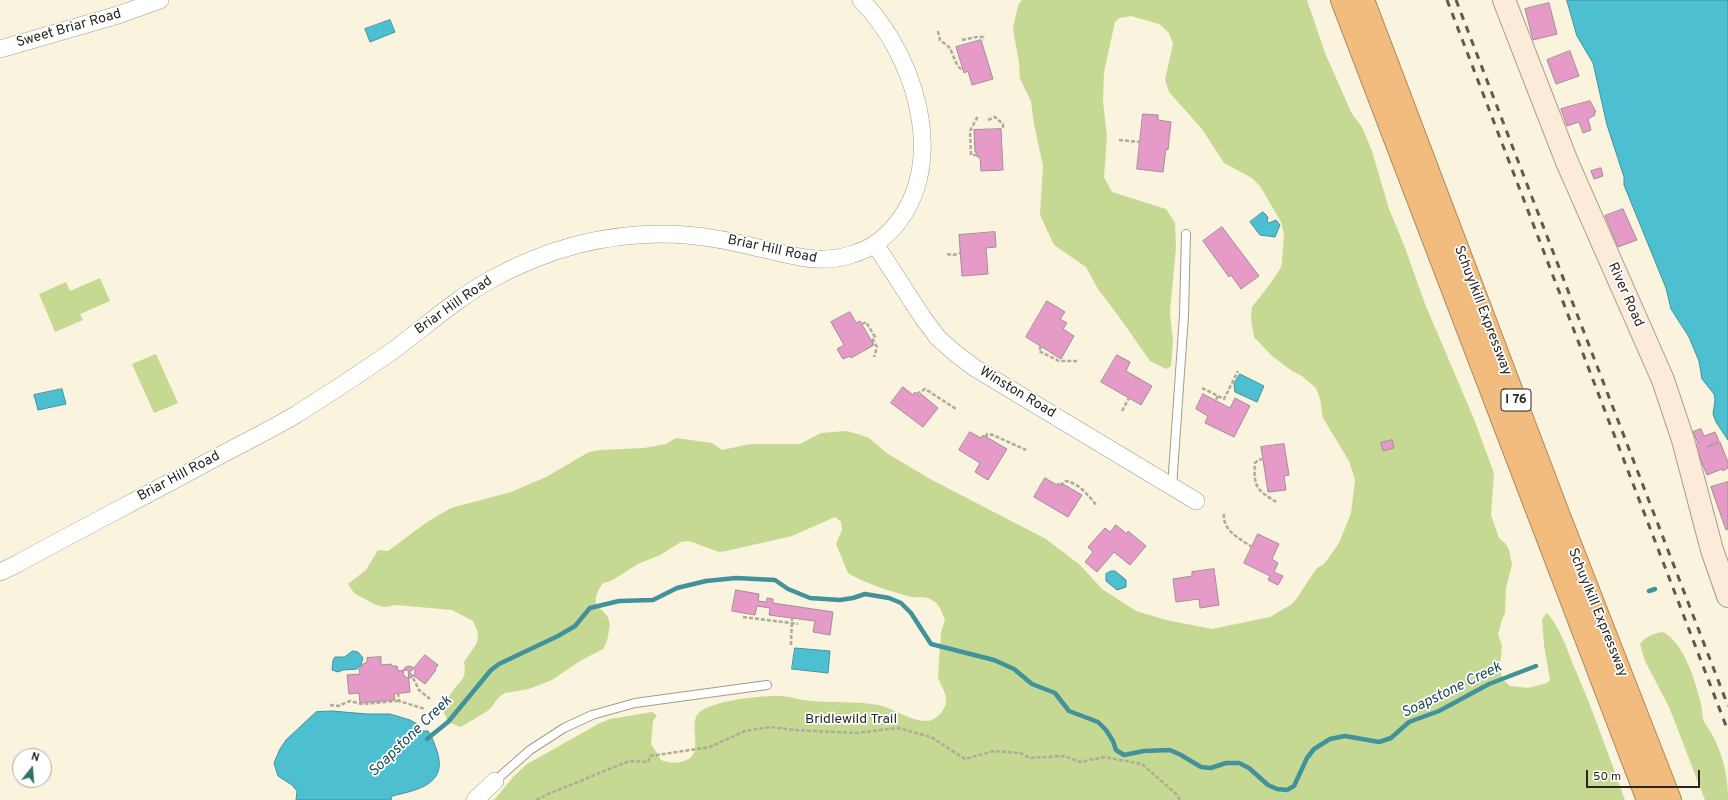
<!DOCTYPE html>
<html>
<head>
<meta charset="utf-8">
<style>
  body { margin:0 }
  #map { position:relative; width:1728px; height:800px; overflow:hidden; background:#faf3de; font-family:Overpass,sans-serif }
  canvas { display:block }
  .north { position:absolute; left:12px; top:748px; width:40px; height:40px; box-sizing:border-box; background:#fff; border:1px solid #a9a9a5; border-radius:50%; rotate:17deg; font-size:11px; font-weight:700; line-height:16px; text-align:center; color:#29271f }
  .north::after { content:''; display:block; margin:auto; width:14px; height:18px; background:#327261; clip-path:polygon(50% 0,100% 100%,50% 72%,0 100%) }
  .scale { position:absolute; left:1586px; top:770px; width:114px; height:18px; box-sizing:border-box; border:2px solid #29271f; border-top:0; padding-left:5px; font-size:12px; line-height:14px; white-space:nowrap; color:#29271f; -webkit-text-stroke:3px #fff; paint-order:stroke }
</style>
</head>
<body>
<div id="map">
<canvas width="1728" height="800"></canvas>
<div class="north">N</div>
<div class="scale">50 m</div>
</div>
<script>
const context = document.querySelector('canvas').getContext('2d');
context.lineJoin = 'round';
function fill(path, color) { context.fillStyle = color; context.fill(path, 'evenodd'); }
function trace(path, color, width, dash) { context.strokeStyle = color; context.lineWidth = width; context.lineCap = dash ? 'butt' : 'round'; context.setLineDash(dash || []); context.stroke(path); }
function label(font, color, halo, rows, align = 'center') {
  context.font = font + ' Overpass,sans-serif'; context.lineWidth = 3.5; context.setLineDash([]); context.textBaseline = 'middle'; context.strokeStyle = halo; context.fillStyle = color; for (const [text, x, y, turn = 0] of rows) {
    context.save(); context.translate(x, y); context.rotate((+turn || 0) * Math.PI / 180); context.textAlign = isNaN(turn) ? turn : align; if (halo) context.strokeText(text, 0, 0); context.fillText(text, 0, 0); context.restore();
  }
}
fill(new Path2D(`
  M1022 0H1307L1325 53 1352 114 1362 127 1372 151 1389 209 1404 245 1425 304 1474 419 1494 473 1491 515 1499 538 1505 543 1509 550 1512 565 1506 588 1505 613 1502 620 1498 634 1502 646 1500 667 1502 679 1510 686 1528 688 1547 683 1550 680 1544 645 1542 619 1547 613C1559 626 1566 646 1572 662 1592 707 1608 754 1625 800H494L514 776 527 764 600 723 610 719 652 712 657 716 653 721 651 744 661 760C670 763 675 764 684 761 705 755 689 729 697 715 707 700 765 695 781 696 791 697 801 700 811 701 833 703 856 701 878 705 894 708 909 721 927 721 933 721 940 715 943 710 952 697 940 688 938 676L941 632 945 620C942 613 940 604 932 600 926 596 918 598 911 597 890 591 866 584 848 573L836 544 842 530 841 522 835 517 792 536 726 551 719 552 689 541 681 542 660 555 638 564 611 581 603 583C597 591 595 597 596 606L603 611 608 617 610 625 607 641 603 649 580 661 552 680 529 689 505 693 499 697 489 710 461 727 448 722 442 708C445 703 448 697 452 692 461 679 467 680 464 662L477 643 478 632 473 621 452 610 396 605 384 607 374 604 354 593 348 584 366 570 378 550 388 551 427 522 451 508 511 492 546 477 589 452 600 450 644 448 666 444 676 438 712 443 722 450 750 444H800L821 433 846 431 858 434 869 438 888 454 932 480 1046 539 1080 565 1102 589 1136 611 1166 620 1212 629 1270 617 1292 604 1297 598 1312 575 1317 568 1324 564 1339 543 1351 513 1355 480 1349 461 1323 418 1320 399 1316 388 1302 376 1292 371 1272 356 1254 337 1251 319 1252 307 1270 284 1280 269 1282 263 1284 234 1281 222 1260 186 1252 178 1224 163 1202 129 1169 92 1165 80 1173 44 1169 33 1159 24 1131 16 1119 18 1115 22 1104 72 1103 101 1107 137 1104 177 1112 192 1166 209 1175 223 1176 247 1170 312 1173 342 1171 366 1166 369 1150 361 1117 314 1098 289 1086 267 1054 245 1040 215 1043 166 1034 124 1031 101 1020 79 1019 63 1013 29 1018 5Z
  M100 278 110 301 80 314 83 320 55 332 39 294 66 282 70 291Z
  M156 354 178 403 154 413 132 364Z
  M1663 632C1685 644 1695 681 1701 704 1702 708 1702 714 1703 719 1705 725 1711 731 1714 738 1724 759 1728 777 1728 800H1705L1669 707 1645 661 1640 644C1644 637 1655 633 1663 632Z`), '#c6d992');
const water = new Path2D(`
  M1567 0H1728V440L1716 422 1713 414 1715 400 1714 394 1702 379 1699 361 1689 337 1671 309 1666 288 1624 185V177L1607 125 1593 63 1577 36Z
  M390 20 395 32 370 42 365 29Z
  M1263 212 1268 217 1267 221 1269 223 1276 220 1280 225 1275 237 1260 235 1250 222Z
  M1240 374 1264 386 1257 402 1235 392 1234 384Z
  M62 389 66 404 38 410 34 395Z
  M1111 571H1115L1126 580V587L1117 590 1106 581V574Z
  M795 648 830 651 828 673 792 669Z
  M353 651 358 652 363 658 361 665 357 669 343 670 338 672 332 670 333 660 335 657H344Z
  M332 711 367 714H390L410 720 417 724 419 729 423 731H428C433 738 434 743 437 751 448 784 418 790 392 796L391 800H296L297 791 292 785 278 776 274 763 280 749 286 740 316 712Z`);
fill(water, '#4cc0d1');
trace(water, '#42929c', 1);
trace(new Path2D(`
  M1649 591 1655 589
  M427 739 448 722 491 670 499 664 558 636 575 626 590 608 619 601 653 600 677 588 706 581 736 578 775 580 788 589 810 598 840 600 853 598 865 594 889 598 901 603 911 613 931 644 994 660 1014 669 1032 684 1055 693 1069 711 1098 722 1106 730 1113 741 1116 750 1124 755 1144 751 1170 750 1181 755 1201 767 1211 768 1226 763H1239L1249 768 1268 785 1277 789 1287 790 1294 786 1307 758 1314 749 1330 739 1345 736 1379 742 1391 738 1409 722 1439 711 1489 684 1536 666`), '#42929c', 4.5);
const building = new Path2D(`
  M1549 3 1557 34 1533 40 1525 9Z
  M981 40 993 79 972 85 968 71 964 73 956 47Z
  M1570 51 1579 76 1556 84 1547 60Z
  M1590 101 1596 112H1594L1595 115 1588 119 1591 130 1583 133 1579 122 1567 126 1561 109Z
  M1143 114 1158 115V120L1171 122 1168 150 1166 149 1163 172 1137 169Z
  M1001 129 1003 170 981 171 980 157H977V153L975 152 974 130Z
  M1601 168 1603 176 1594 179 1591 171Z
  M1623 209 1637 240 1618 247 1605 216Z
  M1222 227 1259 276 1241 289 1231 275 1229 277 1203 241Z
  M995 232 996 247 986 248 988 274 962 276 959 235Z
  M1047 301 1065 312 1060 319 1067 323 1063 329 1074 336 1061 359 1026 337Z
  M850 312 856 323 860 321 874 345 851 358 850 356 843 359 837 349 844 345 831 322Z
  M1117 355 1130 362 1126 371 1152 386 1141 405 1101 382Z
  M903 387 913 395 915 392 919 396 921 394 938 408 923 427 891 403Z
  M1203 394 1230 408 1235 398 1250 406 1234 437 1205 423 1208 416 1196 409Z
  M1701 429 1704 436 1715 432 1719 441 1708 446V447L1720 442 1728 462V468L1723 471 1722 469 1707 475 1694 444 1698 443 1693 432Z
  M970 432 981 438 983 435 1007 449 988 480 975 472 980 463 959 450Z
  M1392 440 1394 448 1383 451 1381 443Z
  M1284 444 1289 475 1284 476 1286 490 1268 492 1261 447Z
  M1045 478 1057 485 1058 483 1062 486 1063 484 1082 495 1068 517 1034 497Z
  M1728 482V529L1726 530 1711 487Z
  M1116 525 1127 534 1128 531 1146 546 1130 565 1114 552 1097 572 1085 562 1093 552 1088 547 1105 528 1110 532Z
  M1258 534 1279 544 1272 559 1278 563 1274 572 1283 576 1278 585 1268 580 1270 576 1244 563Z
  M1214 569 1219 605 1200 608 1199 599 1176 602 1173 579 1192 576V572Z
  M736 590 759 594 758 601 767 602V598L773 599V603L833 612 830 635 813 632 815 621 769 615 770 608 757 606 755 615 732 611Z
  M425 655 438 665 435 669 436 670 425 684 410 673Z
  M381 657V665L391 664 392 666H397L398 671 408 670 410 692 394 694 395 700 360 703 359 693 349 694 347 675 360 674 359 669 363 664 367 662V658Z
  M403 672a6 6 0 1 1 12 0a6 6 0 1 1-12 0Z`);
fill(building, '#e59ac7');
trace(building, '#a18d98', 1);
const lane = new Path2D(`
  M1172 487 1184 315 1186 234
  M495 781 530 750 564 728 592 715 635 703 767 685`);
const street = new Path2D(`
  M0 49 118 15 160 0
  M875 244 923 318 938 338 955 353 975 368 1196 501
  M0 572 13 566C77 531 141 498 204 464 235 447 267 432 297 414 330 393 363 372 395 349 426 326 456 299 490 280 517 265 546 253 576 245 611 236 650 232 686 235 711 237 735 242 759 248 792 255 817 265 850 255 860 252 870 248 878 242 955 182 920 60 861 0
  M475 800 495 781`);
const secondary = new Path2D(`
  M1504 0 1567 162 1663 380 1683 440 1712 550 1728 596`);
const highway = new Path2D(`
  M1342 0 1648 800
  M1363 0 1559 516 1670 800`);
trace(lane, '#a39d89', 10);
trace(street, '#a39d89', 18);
trace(secondary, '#a39d89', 24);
trace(highway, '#ab885c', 24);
trace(new Path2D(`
  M938 31 940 40C943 43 948 45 950 49 954 55 956 68 963 70
  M962 40 977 37H983L984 40
  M988 120 995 117 1003 124V130
  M1119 140 1140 142
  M977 155H971L970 131 978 116
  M947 254 953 255 960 253
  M862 324 866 322 875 337 873 340 877 347 874 357
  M1041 346 1039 351 1059 361H1077
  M1202 388 1218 396 1215 401
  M917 394 925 389 956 409
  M1218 396 1224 399 1238 371
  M1122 411 1129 398
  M986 437 987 434 993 435 1026 450
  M1263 459 1258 460 1255 463C1253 488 1258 491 1278 503
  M1060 485 1066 481C1079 483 1089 496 1097 506
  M1224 514C1222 530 1240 539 1252 547
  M743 617 798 624
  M791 645 792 618
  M413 678 419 690 430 699
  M398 693 399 701 425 709
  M330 705 338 706 350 701 361 704 399 701
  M536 800 546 795 629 761 648 762 650 756 710 747 745 731 770 727 795 730 856 733 898 728 931 737 965 759 994 751 1020 753 1030 758 1064 756 1080 762 1104 757 1142 764 1176 794 1180 800`), '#afaa9a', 2.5, [4, 2]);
trace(lane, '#fff', 8);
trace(street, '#fff', 17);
trace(secondary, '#fbebd8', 22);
trace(highway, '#f1bc7d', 22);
trace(new Path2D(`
  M1447 0 1728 731
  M1456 0 1728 706`), '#5e5b50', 3, [7, 7]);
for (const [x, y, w] of [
  [1516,400,30]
]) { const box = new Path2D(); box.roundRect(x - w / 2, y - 11, w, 22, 3); context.fillStyle = '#fff'; context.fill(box); trace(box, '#29271f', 1); }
label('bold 13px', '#29271f', null, [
  ["I 76",1516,400]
]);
label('14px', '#29271f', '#fff', [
  ["Sweet Briar Road",69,29,-16],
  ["Briar Hill Road",772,250,12],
  ["River Road",1625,295,66],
  ["Briar Hill Road",454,306,-35],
  ["Schuylkill Expressway",1482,311,69],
  ["Winston Road",1017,393,31],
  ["Briar Hill Road",179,477,-28],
  ["Schuylkill Expressway",1597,613,68],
  ["Bridlewild Trail",851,720]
]);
label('italic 15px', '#1d4f56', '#fff', [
  ["Soapstone Creek",1452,691,-26],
  ["Soapstone Creek",411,737,-44]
]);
</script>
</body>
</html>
